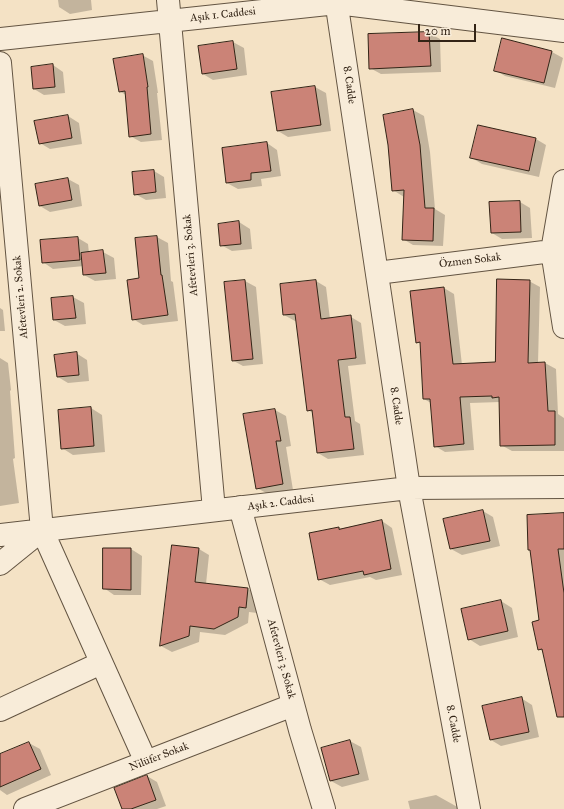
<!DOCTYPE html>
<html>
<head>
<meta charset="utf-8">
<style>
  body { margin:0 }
  #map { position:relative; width:564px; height:809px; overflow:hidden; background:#f4e2c5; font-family:"IM FELL Great Primer",serif }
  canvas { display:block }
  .scale { position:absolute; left:418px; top:24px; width:58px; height:18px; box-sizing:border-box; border:2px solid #332416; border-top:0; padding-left:5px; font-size:12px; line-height:14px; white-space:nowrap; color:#332416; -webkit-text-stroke:3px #f8ecd9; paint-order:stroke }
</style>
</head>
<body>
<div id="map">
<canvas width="564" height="809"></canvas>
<div class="scale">20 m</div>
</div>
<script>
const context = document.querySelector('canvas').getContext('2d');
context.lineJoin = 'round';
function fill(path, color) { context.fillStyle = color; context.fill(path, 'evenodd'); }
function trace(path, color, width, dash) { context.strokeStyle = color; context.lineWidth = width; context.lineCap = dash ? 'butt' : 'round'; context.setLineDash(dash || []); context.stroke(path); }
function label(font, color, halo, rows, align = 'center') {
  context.font = font + ' "IM FELL Great Primer",serif'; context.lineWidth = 3.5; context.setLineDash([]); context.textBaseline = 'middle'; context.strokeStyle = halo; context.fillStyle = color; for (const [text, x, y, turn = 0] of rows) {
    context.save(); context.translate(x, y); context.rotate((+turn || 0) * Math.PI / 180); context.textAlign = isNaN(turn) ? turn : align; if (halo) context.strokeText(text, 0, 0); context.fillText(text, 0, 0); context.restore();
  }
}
fill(new Path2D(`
  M58 0H91L92 10 70 14 59 7Z
  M429 33 440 39 441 72 381 74 370 68 369 34Z
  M502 40 552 52 563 58 555 88 505 76 495 70Z
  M233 42 244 48 247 75 213 80 203 74Z
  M142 55 153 61 158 93H157L162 140 141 142 130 136 126 95 119 91Z
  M53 65 63 72 65 93 44 95 34 89Z
  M315 87 326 93 331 131 288 137 278 131 272 93Z
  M413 110 424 116 430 152 435 209 445 215 443 246 413 245 403 239 404 197 393 190Z
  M68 116 79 123 82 144 50 149 40 143Z
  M536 139 546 145 539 177 482 164 472 158Z
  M267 143 277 150 281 176 261 179 262 186 238 189 227 183Z
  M154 171 164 177 166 198 146 200 135 194Z
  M68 179 79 185 82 206 50 212 40 206Z
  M520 202 530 208 532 238 502 239 492 233Z
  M239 222 250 229 252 249 232 251 221 245Z
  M157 237 168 243 171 281 173 282 178 321 143 325 133 319 140 279Z
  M78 238 88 244 89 253 103 252 114 258 116 279 95 281 84 275V266L53 269 43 262Z
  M245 281 256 287 263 364 243 366 232 360Z
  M316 281 326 287 330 319 351 317 361 323 366 364 348 366 355 421 360 424 364 455 328 459 318 453 313 413 308 410 297 320 295 321 284 315Z
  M529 281 540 287 538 363H545L556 369 558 414 564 418V451H512L501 445 500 402 470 403 474 450 445 452 435 446 431 403 424 399 421 344 417 342 444 288 454 294 462 365 496 363Z
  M73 297 84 303 86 324 65 326 54 320 52 299Z
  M0 308 3 310 5 331H0Z
  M76 353 87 360 89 381 68 383 58 377Z
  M0 358 8 363 11 390 10 391 15 458 13 459 19 503 0 506Z
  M91 408 102 415 105 452 73 455 62 448Z
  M275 410 286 416 291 446 286 447 293 490 268 494 257 488 245 415Z
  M483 511 493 517 500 546 462 555 451 549Z
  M564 514V699L544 652 539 649 540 621 531 551 529 550Z
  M382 521 392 528 402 575 376 580 370 577 330 585 319 579 339 528 342 530Z
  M173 546 199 549 209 555 206 584 248 589 259 595 257 613 249 612 248 623 225 635 200 632 199 642 172 652 161 646Z
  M104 549H131L142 556 141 595H114L104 588Z
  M501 601 512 608 518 637 480 646 469 639Z
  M521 698 532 705 539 737 501 746 491 740Z
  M350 741 361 747 369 780 342 787 331 781Z
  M29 743 40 749 51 775 7 795 0 790V755Z
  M147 776 157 782 166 806 157 809H123Z
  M436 795 461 809H410L408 801Z`), '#0003');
const building = new Path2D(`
  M429 32 431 66 369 69 368 34Z
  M502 38 552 51 544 83 494 71Z
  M233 41 237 69 202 74 198 46Z
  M143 54 148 87H147L151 134 129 137 125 91 119 92 113 59Z
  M53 64 55 87 33 89 31 67Z
  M315 86 321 125 277 131 271 92Z
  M413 109 420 145 425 208H434L433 241 402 240 404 190 392 191 388 145 383 115Z
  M68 115 72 138 39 144 34 121Z
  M478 125 536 138 529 171 470 158Z
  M267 142 271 171 251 173V180L226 183 222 148Z
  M154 170 156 192 134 195 132 172Z
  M68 178 72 200 39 206 35 184Z
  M520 201 521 232 491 233 489 202Z
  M239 221 241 244 220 246 218 224Z
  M157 236 161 275H162L168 315 132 320 127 280 139 278 135 238Z
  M78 237 80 260 42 263 40 240Z
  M103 250 106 273 83 275 81 253Z
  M497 279 530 280 528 363 545 362 548 411H555V445L500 446 499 397 492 398V396L460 397 464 444 434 447 430 399H423L420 342 416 343 410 291 444 287 453 364 495 362Z
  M245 280 253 359 232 361 224 282Z
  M316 280 321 319 351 315 356 358 338 360 345 417H350L354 449 317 453 312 410 307 411 295 314 283 315 280 284Z
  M73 296 76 318 53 320 51 298Z
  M77 352 79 375 57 377 54 355Z
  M91 407 94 446 61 449 58 410Z
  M275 409 281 441H276L283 484 256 489 243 414Z
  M483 510 490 541 450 549 443 519Z
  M564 513V549H558L564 593V717H557L542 649 538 650 532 622 539 620 530 550H528L527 515Z
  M382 520 391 569 364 575 363 571 318 580 309 533 339 527V529Z
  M172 545 199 548 195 582 248 588 246 608 239 607 238 617 214 629 190 626 189 636 160 646Z
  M103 548H131V590L103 589Z
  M501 600 508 631 468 640 461 609Z
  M522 697 529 732 490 740 482 706Z
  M350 740 359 774 330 781 321 748Z
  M29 742 41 769 0 787V754Z
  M147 775 156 800 131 809H122L114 788Z`);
fill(building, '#cb8377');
trace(building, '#332416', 1);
const minor = new Path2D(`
  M168 0 214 510
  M336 0 409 488 469 809
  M0 39 337 3 564 31
  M0 63 42 530 146 762
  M564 181 552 251 564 327
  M377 273 552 251 564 254
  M240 507 300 730 324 809
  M0 535 409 488 564 487
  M0 564 42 530
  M0 710 101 663
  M25 809 293 705`);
trace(minor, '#635442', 24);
trace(minor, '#f8ecd9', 22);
label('11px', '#332416', '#f8ecd9', [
  ["Aşık 1. Caddesi",223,15,-6],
  ["8. Cadde",349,85,82],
  ["Afetevleri 3. Sokak",191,255,-95],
  ["Özmen Sokak",470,261,-7],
  ["Afetevleri 2. Sokak",21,297,-95],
  ["8. Cadde",396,406,82],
  ["Aşık 2. Caddesi",281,503,-7],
  ["Afetevleri 3. Sokak",281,659,75],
  ["8. Cadde",453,724,79],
  ["Nilüfer Sokak",159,757,-21]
]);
</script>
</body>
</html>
